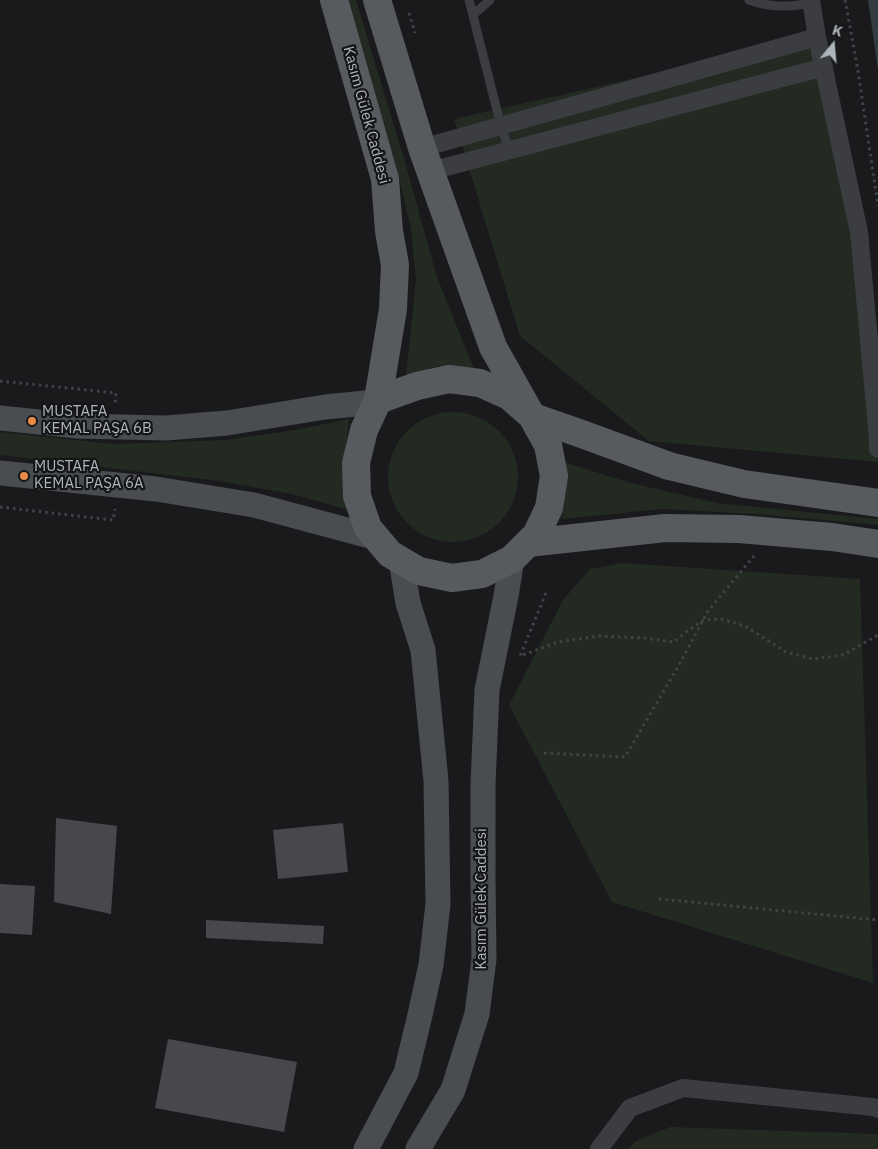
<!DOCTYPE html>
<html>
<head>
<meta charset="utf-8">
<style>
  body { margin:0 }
  #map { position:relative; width:878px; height:1149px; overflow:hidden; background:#1a1a1c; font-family:"IBM Plex Sans",sans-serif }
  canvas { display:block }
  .north { position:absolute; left:808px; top:20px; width:50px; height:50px; -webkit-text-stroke:4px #151517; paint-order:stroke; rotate:17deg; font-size:14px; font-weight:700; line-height:20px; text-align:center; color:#adb4ba }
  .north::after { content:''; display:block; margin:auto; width:18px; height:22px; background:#adb4ba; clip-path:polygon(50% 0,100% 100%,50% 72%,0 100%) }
</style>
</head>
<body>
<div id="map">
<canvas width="878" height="1149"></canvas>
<div class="north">K</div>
</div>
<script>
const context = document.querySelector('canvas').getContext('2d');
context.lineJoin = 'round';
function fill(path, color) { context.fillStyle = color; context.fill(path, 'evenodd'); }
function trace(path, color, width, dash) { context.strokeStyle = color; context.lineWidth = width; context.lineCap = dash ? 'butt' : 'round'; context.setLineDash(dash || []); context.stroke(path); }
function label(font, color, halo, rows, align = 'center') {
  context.font = font + ' "IBM Plex Sans",sans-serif'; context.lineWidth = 4.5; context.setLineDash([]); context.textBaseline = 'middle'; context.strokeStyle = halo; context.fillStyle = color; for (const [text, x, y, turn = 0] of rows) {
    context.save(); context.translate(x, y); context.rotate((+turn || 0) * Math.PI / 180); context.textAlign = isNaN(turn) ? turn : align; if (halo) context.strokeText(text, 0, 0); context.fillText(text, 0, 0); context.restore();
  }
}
fill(new Path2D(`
  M344 0H356L405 162 437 277 474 369 438 366 406 376 416 280 411 229 395 161Z
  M817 37 859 232 878 462 649 441 520 336 454 119Z
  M388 477a65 65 0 1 1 130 0a65 65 0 1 1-130 0Z
  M349 419 344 463 349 510 292 494 219 481 0 455V432L113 444 226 440 295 430Z
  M560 461 631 483 717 503 878 519V525L756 514 662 509 562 519 565 491Z
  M622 563 860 579 873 983 612 902 509 705 563 600 590 569Z
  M670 1127 878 1134V1149H628L636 1141Z`), '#222a22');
fill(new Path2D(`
  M868 0H878V70Z`), '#303c3f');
fill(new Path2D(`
  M56 818 117 826 111 914 54 902Z
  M343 823 348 872 278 879 273 830Z
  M0 884 35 886 32 935 0 933Z
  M206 920 324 926 323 944 206 938Z
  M168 1039 297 1062 284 1132 155 1108Z`), '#47484c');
trace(new Path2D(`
  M845 0 858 71 878 206
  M409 13 415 33
  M0 381 116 393 115 405
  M0 507 113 520 115 509
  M546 593 520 656 558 642 599 636 643 638 674 642 687 631 704 620 721 619 745 626 786 652 813 659 843 655 878 635
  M544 753 625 757 679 665 708 611 754 556
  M659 899 878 920`), '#414447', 3, [2.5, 4]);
trace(new Path2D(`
  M469 0 501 126 509 151
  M749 0C770 8 790 7 812 3
  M473 15 490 0`), '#3b3d40', 9);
trace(new Path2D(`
  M811 0 817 37 859 232 878 438V449
  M422 148 817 37
  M431 171 824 67
  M599 1149 630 1108 683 1088 873 1107 878 1109`), '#3b3d40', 18);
trace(new Path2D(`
  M0 418 77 426 166 428 227 423 325 407 366 403 378 400
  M0 473 156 489 254 505 377 538
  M366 1149 406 1073 420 1015 431 965 438 904 436 781 423 650 408 603 401 560
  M418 1149 453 1090 477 1014 484 959 483 879V785L487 690 506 596 512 559`), '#494d50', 25);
trace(new Path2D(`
  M334 0 385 179 389 231 395 265 393 309 378 400 364 430 356 463 357 496 368 528 390 554 419 571 452 578 482 574 512 559 536 535 549 508 554 476 548 445 493 347 422 148 377 0
  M378 400 417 386 449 379 480 383 509 396 533 417 579 433 669 466 744 484 878 503
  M528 543 665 528 739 529 832 537 878 544`), '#575b5f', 28);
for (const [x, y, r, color] of [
  [32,421,5,"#e68c47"],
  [24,476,5,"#e68c47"]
]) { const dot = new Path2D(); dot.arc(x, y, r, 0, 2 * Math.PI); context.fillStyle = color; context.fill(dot); trace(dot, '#151517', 2); }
label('15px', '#adb4ba', '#151517', [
  ["Kasım Gülek Caddesi",366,115,75],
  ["Kasım Gülek Caddesi",482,899,-90]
]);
label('15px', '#adb4ba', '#151517', [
  ["MUSTAFA",42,412],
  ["KEMAL PAŞA 6B",42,429],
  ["MUSTAFA",34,467],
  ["KEMAL PAŞA 6A",34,484]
], 'left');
</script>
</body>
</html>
